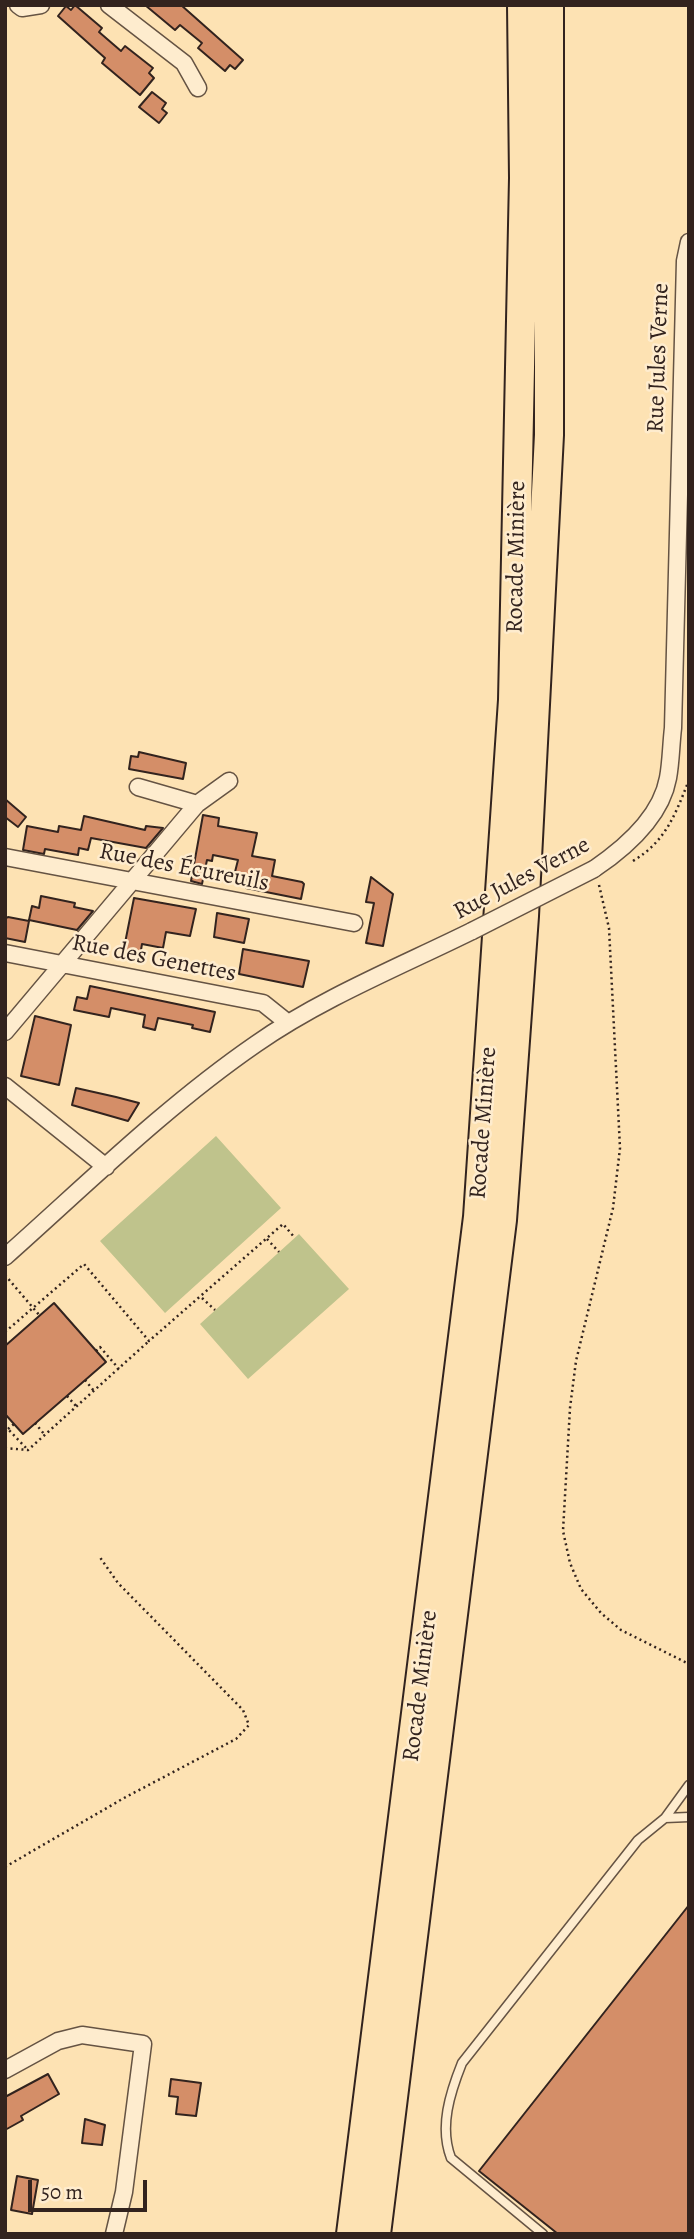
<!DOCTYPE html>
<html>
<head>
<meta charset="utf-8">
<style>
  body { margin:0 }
  #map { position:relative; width:694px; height:2239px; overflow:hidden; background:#fde2b3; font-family:Alegreya,serif }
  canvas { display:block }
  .frame { position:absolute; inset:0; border:7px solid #32231e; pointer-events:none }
  .scale { position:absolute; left:28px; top:2180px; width:119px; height:32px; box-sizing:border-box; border:4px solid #32231e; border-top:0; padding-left:9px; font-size:21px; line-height:24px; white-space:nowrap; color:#32231e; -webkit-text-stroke:5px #feecce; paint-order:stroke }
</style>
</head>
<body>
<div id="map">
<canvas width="694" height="2239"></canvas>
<div class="frame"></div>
<div class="scale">50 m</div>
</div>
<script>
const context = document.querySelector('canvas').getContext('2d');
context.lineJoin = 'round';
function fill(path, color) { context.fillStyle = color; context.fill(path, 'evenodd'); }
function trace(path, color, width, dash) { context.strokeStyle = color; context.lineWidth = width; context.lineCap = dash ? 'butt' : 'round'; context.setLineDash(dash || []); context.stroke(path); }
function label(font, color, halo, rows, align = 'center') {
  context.font = font + ' Alegreya,serif'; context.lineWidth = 5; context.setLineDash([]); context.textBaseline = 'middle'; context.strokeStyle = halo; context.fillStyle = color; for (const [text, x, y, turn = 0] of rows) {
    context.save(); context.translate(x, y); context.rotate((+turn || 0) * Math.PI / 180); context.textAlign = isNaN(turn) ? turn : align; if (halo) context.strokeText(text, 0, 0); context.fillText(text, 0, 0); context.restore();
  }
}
fill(new Path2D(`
  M216 1136 281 1208 165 1313 100 1241Z
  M299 1234 349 1289 248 1379 200 1324Z`), '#bfc38c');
const building = new Path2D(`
  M75 5 102 28 99 32 121 51 125 46 153 68 149 73 154 78 140 95 102 63 105 58 58 16 66 6 71 10Z
  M145 5H181L243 60 235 69 230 65 225 71 198 48 202 43 180 25 175 30Z
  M152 92 166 103 162 109 167 113 159 123 139 107Z
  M139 752 186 763 183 779 129 769 131 756 138 757Z
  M5 799 26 817 18 827 5 817Z
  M203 815 219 818 218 826 257 833 252 856 275 860 272 876 302 882 304 884 301 899 246 888 248 879 234 876 238 860 213 855 212 861 207 860 202 884 191 881Z
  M84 816 145 830 146 826 163 828 146 848 91 838 88 850 79 848 78 855 45 849 44 854 23 850 27 826 58 832 59 826 81 830Z
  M371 877 393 894 383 946 366 943 374 903 366 902Z
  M41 896 75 903 74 907 93 911 77 930 29 920 32 906 39 908Z
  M134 898 196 909 190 936 166 932 163 948 142 944 139 962 122 958Z
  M217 913 249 919 244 943 214 937Z
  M8 917 29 921 25 942 5 938V919Z
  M243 949 309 961 303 987 239 974Z
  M90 986 215 1012 210 1032 192 1028 193 1025 158 1018 155 1030 143 1027 145 1015 111 1008 109 1017 74 1010 77 997 87 999Z
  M35 1016 71 1025 59 1085 21 1076Z
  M76 1088 116 1097 139 1103 128 1121 72 1105Z
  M54 1303 106 1362 23 1434 5 1414V1346Z
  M689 1905V2234H558L479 2171Z
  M48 2074 59 2094 21 2116 23 2120 5 2130V2097Z
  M171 2079 201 2083 196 2116 176 2114 178 2097 169 2096Z
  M85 2119 105 2125 102 2145 82 2143Z
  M17 2176 38 2180 32 2214 11 2210Z`);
fill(building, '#d48e68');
trace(building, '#32231e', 2);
const lane = new Path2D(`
  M665 1818 689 1785
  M543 2234 451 2158C439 2127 450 2093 462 2063L638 1840 665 1818 689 1817`);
const street = new Path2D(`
  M18 5 22 8 41 5
  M109 5 184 63 198 88
  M138 787 197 804
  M5 857 354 923
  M594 869C625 848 661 817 668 778 671 762 671 745 673 728L685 261 689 242
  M5 953 263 1003 288 1023
  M5 1032 197 804 229 781
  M5 1086 106 1167
  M5 1257C86 1185 166 1106 256 1044 320 999 401 966 472 931
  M5 2070 58 2041 82 2035 143 2044 124 2192 114 2234`);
const highway = new Path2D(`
  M351 2234 478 1217 513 700 524 178 522 5
  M376 2234 502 1220 524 916 549 435V5`);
trace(lane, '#655343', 11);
trace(street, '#655343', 19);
trace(highway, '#32231e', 32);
trace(new Path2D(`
  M633 861C666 841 675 815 689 780
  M599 885 609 928 620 1148 613 1208 576 1361 570 1408 563 1531 570 1563 581 1589 601 1613 621 1630 689 1664
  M267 1239 279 1252
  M5 1275 40 1316
  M202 1298 215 1310
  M5 1332 84 1264 149 1341 283 1224 295 1238
  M96 1351 100 1347 119 1369
  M85 1380 94 1391
  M67 1396 76 1406
  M35 1423 44 1434
  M8 1429 14 1424
  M5 1431 8 1429 28 1450
  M5 1448 28 1450 149 1341
  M5 1867 124 1798 236 1739 249 1725 243 1710 118 1583 99 1556`), '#32231e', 2.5, [2, 3.5]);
trace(lane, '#feecce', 8);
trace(street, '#feecce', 16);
trace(highway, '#fde2b3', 28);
const streetBridge = new Path2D(`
  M472 931 594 869`);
trace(streetBridge, '#655343', 19, []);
trace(streetBridge, '#feecce', 16);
label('24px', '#32231e', '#feecce', [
  ["Rue Jules Verne",659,358,-88],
  ["Rocade Minière",517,557,-89],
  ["Rue des Écureuils",184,868,11],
  ["Rue Jules Verne",522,879,-28],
  ["Rue des Genettes",154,959,11],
  ["Rocade Minière",484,1123,-86],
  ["Rocade Minière",421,1686,-83]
]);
</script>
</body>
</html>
